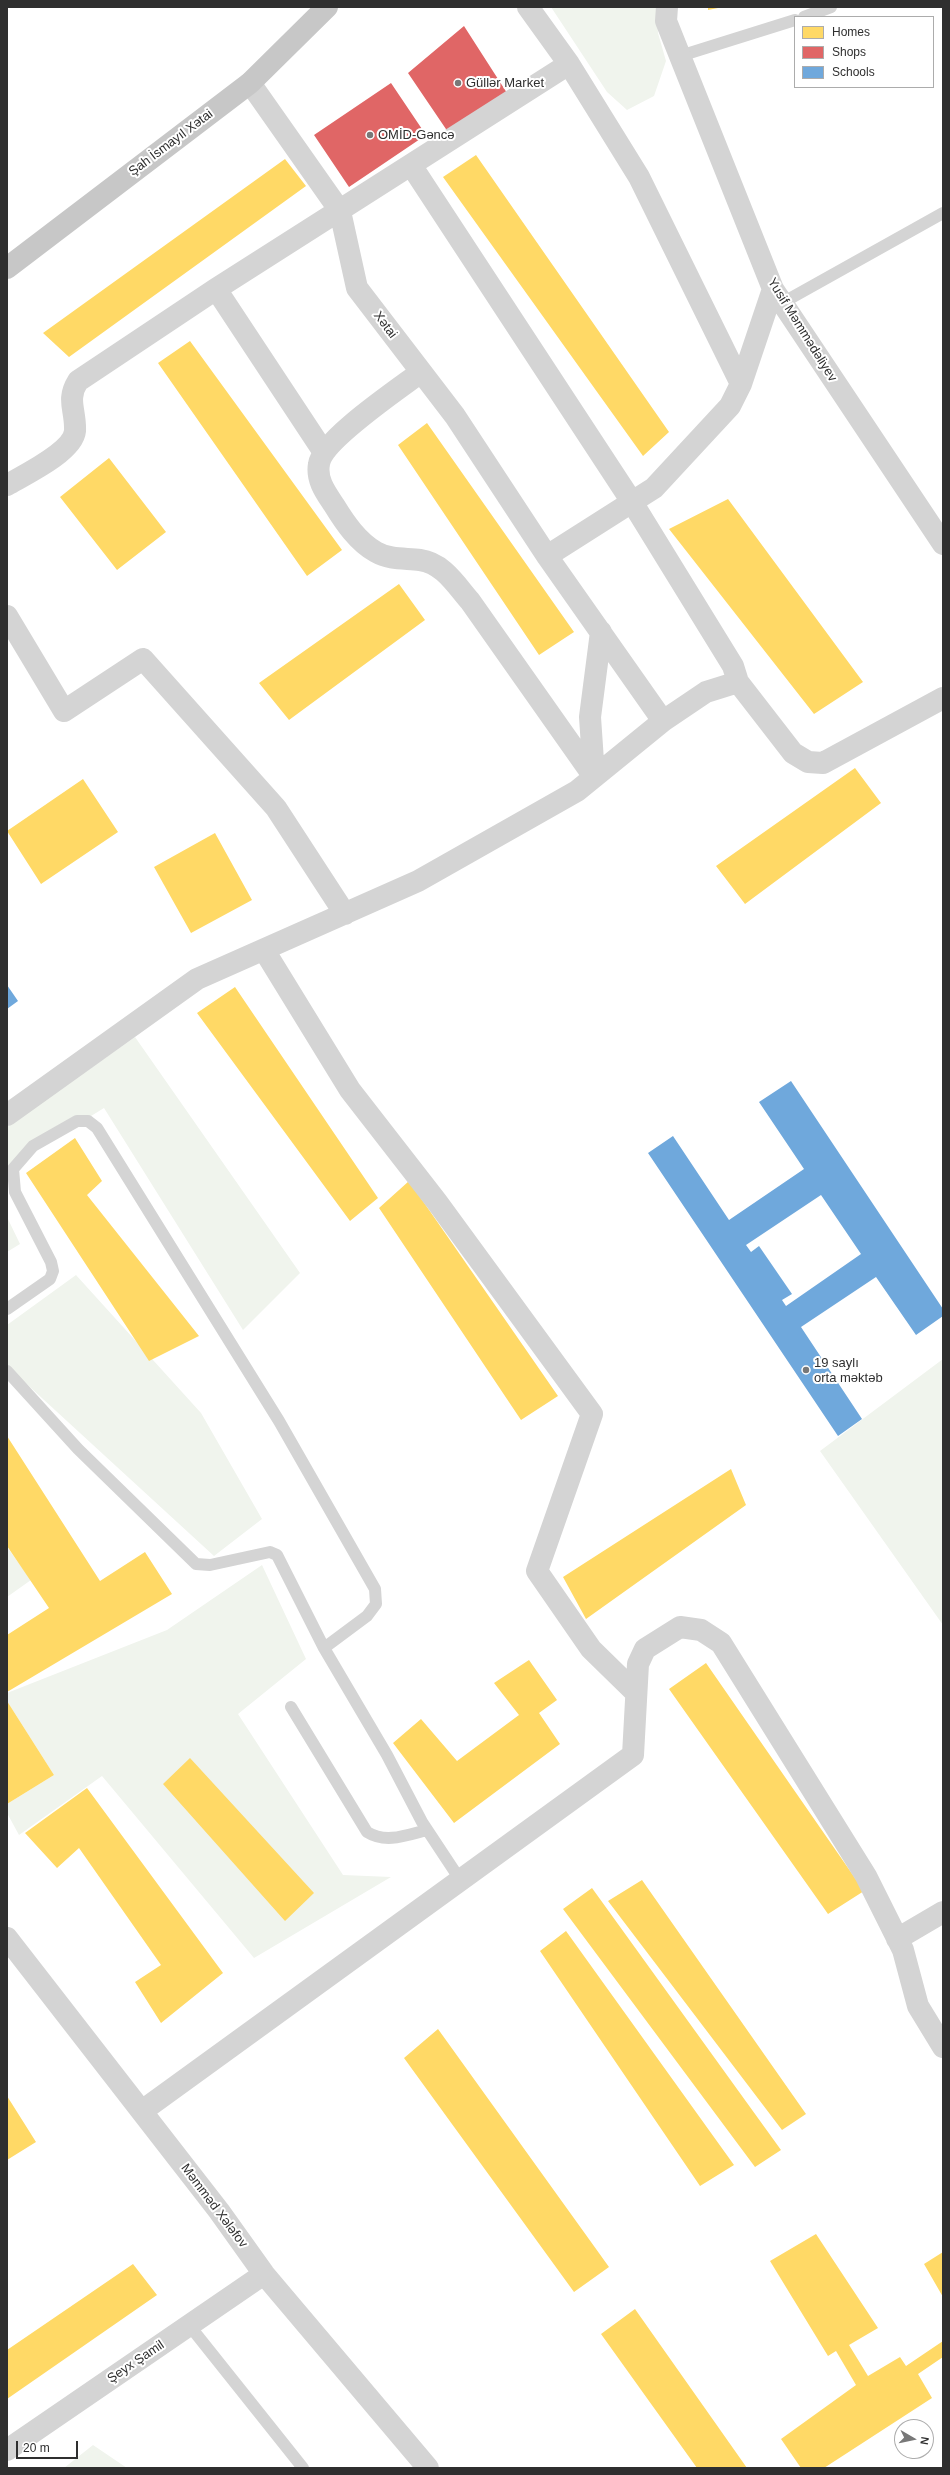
<!DOCTYPE html>
<html>
<head>
<meta charset="utf-8">
<style>
  body { margin:0 }
  #map { position:relative; width:950px; height:2475px; overflow:hidden; background:#fff; font-family:Helvetica,sans-serif }
  canvas { display:block }
  .frame { position:absolute; inset:0; border:8px solid #2f2f2f; pointer-events:none }
  .legend { position:absolute; left:794px; top:16px; width:140px; height:72px; box-sizing:border-box; background:#fff; border:1px solid #acacac; margin:0; padding:5px 7px; list-style:none; font-size:12px; color:#2f2f2f }
  .legend li { display:flex; align-items:center; gap:8px; height:20px }
  .legend b { width:20px; border:1px solid #acacac }
  .north { position:absolute; left:894px; top:2419px; width:40px; height:40px; box-sizing:border-box; background:#fff; border:1px solid #acacac; border-radius:50%; rotate:99deg; font-size:11px; font-weight:700; line-height:16px; text-align:center; color:#2f2f2f }
  .north::after { content:''; display:block; margin:auto; width:14px; height:18px; background:#787878; clip-path:polygon(50% 0,100% 100%,50% 72%,0 100%) }
  .scale { position:absolute; left:16px; top:2441px; width:62px; height:18px; box-sizing:border-box; border:2px solid #2f2f2f; border-top:0; padding-left:5px; font-size:12px; line-height:14px; white-space:nowrap; color:#2f2f2f; -webkit-text-stroke:3px #fff; paint-order:stroke }
</style>
</head>
<body>
<div id="map">
<canvas width="950" height="2475"></canvas>
<div class="frame"></div>
<ul class="legend">
<li><b style="height:11px;background:#ffd966"></b>Homes</li>
<li><b style="height:11px;background:#e06666"></b>Shops</li>
<li><b style="height:11px;background:#6fa8dc"></b>Schools</li>
</ul>
<div class="north">N</div>
<div class="scale">20 m</div>
</div>
<script>
const context = document.querySelector('canvas').getContext('2d');
context.lineJoin = 'round';
function fill(path, color) { context.fillStyle = color; context.fill(path, 'evenodd'); }
function trace(path, color, width, dash) { context.strokeStyle = color; context.lineWidth = width; context.lineCap = dash ? 'butt' : 'round'; context.setLineDash(dash || []); context.stroke(path); }
function label(font, color, halo, rows, align = 'center') {
  context.font = font + ' Helvetica,sans-serif'; context.lineWidth = 4; context.setLineDash([]); context.textBaseline = 'middle'; context.strokeStyle = halo; context.fillStyle = color; for (const [text, x, y, turn = 0] of rows) {
    context.save(); context.translate(x, y); context.rotate((+turn || 0) * Math.PI / 180); context.textAlign = isNaN(turn) ? turn : align; if (halo) context.strokeText(text, 0, 0); context.fillText(text, 0, 0); context.restore();
  }
}
fill(new Path2D(`
  M551 7H657L658 33 666 61 654 96 627 110 607 92Z
  M135 1037 300 1273 243 1330 104 1108 7 1168V1127Z
  M7 1217 20 1244 7 1252Z
  M76 1275 201 1413 262 1519 214 1556 7 1366V1325Z
  M943 1359V1625L820 1451Z
  M7 1547 31 1580 7 1597Z
  M262 1565 306 1659 238 1714 343 1875 391 1877 254 1958 102 1776 19 1835 7 1813V1804L54 1775 7 1701V1693L167 1630Z
  M93 2445 127 2468H64Z`), '#f0f4ed');
fill(new Path2D(`
  M708 7H718V8L708 10Z
  M476 155 669 432 643 456 443 177Z
  M285 159 306 186 69 357 43 333Z
  M190 341 342 550 307 576 158 363Z
  M427 423 574 632 539 655 398 445Z
  M109 458 166 532 117 570 60 497Z
  M728 499 863 682 814 714 669 529Z
  M399 584 425 620 289 720 259 683Z
  M855 768 881 803 745 904 716 866Z
  M83 779 118 832 41 884 7 831Z
  M215 833 252 900 191 933 154 867Z
  M235 987 378 1198 350 1221 197 1013Z
  M75 1138 102 1181 87 1195 199 1336 149 1361 26 1173Z
  M409 1181 558 1396 521 1420 379 1208Z
  M7 1436 100 1581 145 1552 172 1594 7 1692V1635L49 1608 7 1546Z
  M731 1469 746 1505 586 1619 563 1577Z
  M529 1660 557 1700 539 1713 560 1744 454 1823 393 1743 421 1719 457 1761 519 1715 494 1683Z
  M706 1663 864 1891 828 1914 669 1689Z
  M7 1701 54 1775 7 1804Z
  M190 1758 314 1893 285 1921 163 1784Z
  M87 1788 223 1973 161 2023 135 1982 161 1965 79 1848 57 1868 25 1833Z
  M642 1880 806 2114 782 2130 608 1901Z
  M592 1888 781 2150 755 2167 563 1909Z
  M566 1931 734 2165 700 2186 540 1951Z
  M438 2029 609 2267 574 2292 404 2058Z
  M7 2096 36 2142 7 2160Z
  M816 2234 878 2328 849 2345 868 2376 900 2357 906 2366 943 2341V2357L918 2374 932 2398 824 2468H801L781 2439 856 2385 836 2351 828 2356 770 2261Z
  M943 2252V2297L924 2264Z
  M133 2264 157 2295 7 2399V2350Z
  M635 2309 747 2468H697L601 2334Z`), '#ffd966');
fill(new Path2D(`
  M464 26 507 93 450 135 408 73Z
  M391 83 426 135 349 187 314 135Z`), '#e06666');
fill(new Path2D(`
  M7 985 18 1001 7 1009Z
  M791 1081 943 1309V1316L916 1335 876 1277 801 1327 862 1419 838 1436 648 1153 673 1136 729 1220 804 1169 759 1102ZM821 1195 861 1254 786 1306 782 1300 792 1294 759 1246 751 1252 746 1245Z`), '#6fa8dc');
trace(new Path2D(`
  M804 17 831 7
  M680 56 795 20
  M782 303 943 213
  M7 1309 50 1279 53 1271 51 1262 15 1192 13 1169 33 1146 77 1121H88L97 1128 279 1421 375 1589 376 1604 367 1616 324 1648
  M7 1371 78 1449 196 1564 210 1565 270 1552 277 1555 324 1648 387 1755 422 1822 461 1881
  M291 1707 367 1832C386 1844 407 1835 427 1830
  M189 2325 303 2468`), '#d4d4d4', 12);
trace(new Path2D(`
  M528 7 569 64 639 177 741 384
  M667 7 666 21 773 289 943 544
  M250 83 340 211 357 288 455 416 547 556 663 721
  M411 165 632 502 733 666 738 682
  M216 289 323 451
  M421 372C400 388 322 440 319 464 316 480 326 493 334 505 345 523 358 542 376 552 390 560 406 558 420 560 443 563 456 585 470 601L594 777
  M7 485C24 475 73 452 75 431 76 410 66 400 78 381L216 289 569 64
  M547 556 654 488 730 406 741 384 773 289
  M7 616 64 711 143 659 276 808 345 914
  M594 776 590 717 601 632
  M264 950 350 1090 437 1202 592 1414 537 1571 591 1649 635 1692
  M7 1115 197 979 418 881 577 791 663 721 706 692 738 682 793 753 808 762 823 763 943 698
  M7 1938 219 2211 264 2274 428 2468
  M897 1939 943 1912
  M142 2111 633 1755 638 1664 645 1649 680 1627 701 1630 721 1643 866 1876 903 1950 918 2006 943 2047
  M7 2450 264 2274`), '#d4d4d4', 22);
trace(new Path2D(`
  M7 268 250 83 327 7`), '#c7c7c7', 22);
for (const [x, y, r, color] of [
  [458,83,4,"#787878"],
  [370,135,4,"#787878"],
  [806,1370,4,"#787878"]
]) { const dot = new Path2D(); dot.arc(x, y, r, 0, 2 * Math.PI); context.fillStyle = color; context.fill(dot); trace(dot, '#fff', 1.5); }
label('13px', '#2f2f2f', '#fff', [
  ["Güllər Market",466,83],
  ["OMİD-Gəncə",378,135],
  ["19 saylı",814,1363],
  ["orta məktəb",814,1378]
], 'left');
label('13px', '#2f2f2f', '#fff', [
  ["Şah İsmayıl Xətai",171,143,-37],
  ["Xətai",385,325,53],
  ["Yusif Məmmədəliyev",802,330,58],
  ["Məmməd Xələfov",214,2206,53],
  ["Şeyx Şamil",136,2362,-34]
]);
</script>
</body>
</html>
